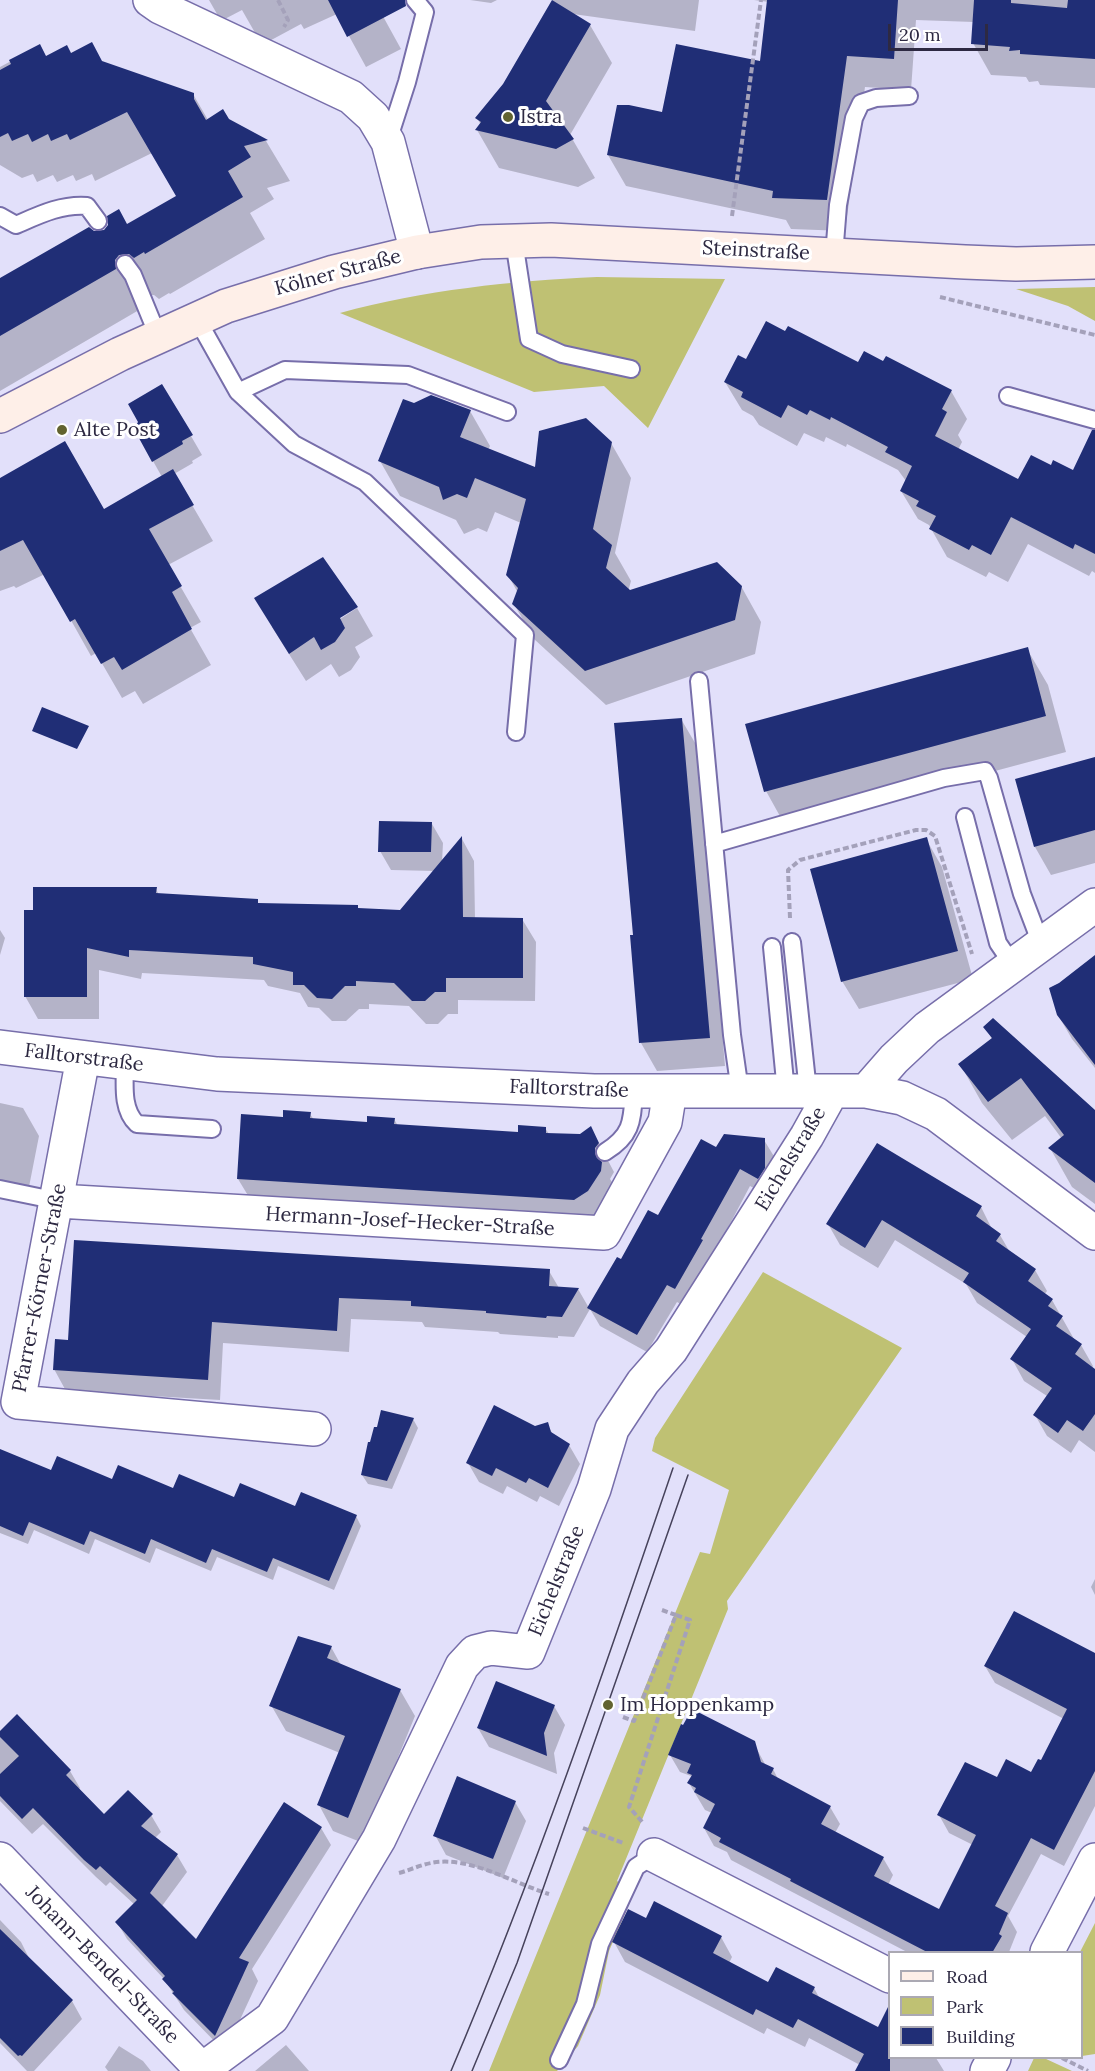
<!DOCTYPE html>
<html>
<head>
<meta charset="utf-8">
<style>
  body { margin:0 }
  #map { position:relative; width:1095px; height:2071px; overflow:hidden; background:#e2e0fa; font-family:Lora,serif }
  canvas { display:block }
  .legend { position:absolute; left:888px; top:1951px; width:195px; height:108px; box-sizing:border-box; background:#fff; border:2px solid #aba9b3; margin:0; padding:8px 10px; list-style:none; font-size:18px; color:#2d2942 }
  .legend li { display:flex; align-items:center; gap:12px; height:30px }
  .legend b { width:30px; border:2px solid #aba9b3 }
  .scale { position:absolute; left:888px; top:24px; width:100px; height:27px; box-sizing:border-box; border:3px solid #2d2942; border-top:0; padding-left:8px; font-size:18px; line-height:21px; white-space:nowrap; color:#2d2942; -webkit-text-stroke:4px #fff; paint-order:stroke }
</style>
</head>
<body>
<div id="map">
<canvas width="1095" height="2071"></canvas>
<ul class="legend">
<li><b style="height:8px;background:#feefe8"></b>Road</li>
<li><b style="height:16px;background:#bfc173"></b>Park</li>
<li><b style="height:16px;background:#202e76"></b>Building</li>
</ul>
<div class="scale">20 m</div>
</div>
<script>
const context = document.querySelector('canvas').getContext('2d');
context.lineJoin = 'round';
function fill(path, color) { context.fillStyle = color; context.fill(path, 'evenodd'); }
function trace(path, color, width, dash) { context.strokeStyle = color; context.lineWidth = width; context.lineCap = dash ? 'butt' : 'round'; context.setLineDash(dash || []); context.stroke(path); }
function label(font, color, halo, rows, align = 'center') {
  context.font = font + ' Lora,serif'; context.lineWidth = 6; context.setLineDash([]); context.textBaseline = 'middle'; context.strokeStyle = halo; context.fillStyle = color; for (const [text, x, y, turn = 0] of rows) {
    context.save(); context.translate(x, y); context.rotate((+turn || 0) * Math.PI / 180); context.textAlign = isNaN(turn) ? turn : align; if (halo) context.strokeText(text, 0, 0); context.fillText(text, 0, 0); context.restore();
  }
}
fill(new Path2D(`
  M597 277 725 279 648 428 604 386 534 392 340 313C424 290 511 281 597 277Z
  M1095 287V321L1068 306 1016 289Z
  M763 1272 902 1348 727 1601 728 1609 617 1881 634 1893 609 1951 600 1995 578 2046 557 2071H489L700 1552 710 1554 729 1490 652 1451 655 1438Z
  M1095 1923V2054L1082 2056V1952H1080Z
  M1034 2058H1044L1072 2071H1028Z`), '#bfc173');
fill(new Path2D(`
  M209 0H374L401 49 366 67 337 14 304 29 301 24 262 45 242 10 221 21Z
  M470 0H497L491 3Z
  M699 0 695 31 573 14 590 25 612 63 570 135 595 178 578 187 499 168 477 130 481 125 477 118 505 85 553 0Z
  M754 0H1095V88L1040 85 1038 81 1029 82 1026 77 991 75 973 43 974 22 916 20 911 90 865 87 845 231 791 229 786 220 626 186 608 155 663 113 761 63 769 2Z
  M39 46 46 57 71 55 102 63 193 94 208 120H228L266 141 290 181 267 188 274 199 250 213 265 239 170 294 169 293 159 299 154 295 143 296 139 310 0 391V280L94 232 127 226 178 197 152 153 95 181 92 174 76 181 73 175 57 182 53 175 37 182 33 174 22 178 0 165V67Z
  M747 361 858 364 951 391 967 419 958 435 962 442 958 450 1019 481 1051 467 1074 472 1095 473V573L1092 571 1089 576 1028 544 1008 582 989 572 986 577 947 557 929 525 918 519 901 491 906 481 898 470 847 444 846 447 826 437 824 442 804 433 797 446 759 425 753 416 742 410 725 382Z
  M162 386 202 455 192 461 193 463 174 474 213 541 168 565 201 622 190 628 211 665 143 704 135 691 122 698 96 653 91 656 45 574 16 588 14 586 0 591V480L104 511 162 477 153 461Z
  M414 405 470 411 490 446 488 450 536 469 611 443 631 478 615 553 631 581 628 592 741 586 761 622 755 654 606 705 534 639 514 604 518 593 508 575 521 523 495 512 487 532 478 528 464 534 456 520 400 496 380 461Z
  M357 608 373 636 355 647 360 657 351 670 339 677 331 664 306 681 272 627 332 621 334 623Z
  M1027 649 1048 685 1066 752 786 827 766 791Z
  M681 719 698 748 725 1066 657 1071 641 1043 634 936Z
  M1095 759V863L1051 875 1035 847Z
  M432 824 443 843 442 862 462 839 474 861 475 919H522L536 942 535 1001 458 1000V1014H448L438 1024H426L409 1006 369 1004V1009H359L346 1021H332L319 1008 308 1007 300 993 268 986 264 980 142 973 141 979 99 970V1019H38L25 996 156 889 159 895 257 901 259 905 401 911 435 871 391 870 380 851Z
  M926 839 942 867 973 979 859 1009 842 981Z
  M0 930 5 938 0 955Z
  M1095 971V1068L1072 1039 1058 1015Z
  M985 1027 1095 1112V1204L1072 1187 1050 1148 1062 1139 1045 1116 1012 1140 982 1103 960 1064 992 1039Z
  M0 1103 23 1108 39 1136 28 1192 0 1186Z
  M310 1114 314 1120 369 1123 394 1119 398 1126 520 1133 545 1128 549 1134 580 1135 591 1128 614 1172 610 1179 618 1191 603 1219 255 1207 238 1179 284 1118Z
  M764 1140 775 1158 768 1196 750 1186 686 1307 677 1302 647 1352 600 1326 590 1309 574 1337 558 1336V1338L500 1334 498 1332 425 1327 422 1322 351 1319 349 1352 223 1343 220 1400 66 1391 54 1369 69 1342 75 1241 549 1271 559 1288 578 1289 589 1308 621 1261 717 1149Z
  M981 1207 992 1229 1000 1235 1011 1254 1035 1270 1047 1291 1044 1295 1052 1300 1074 1339 1081 1345 1093 1366 1092 1368 1095 1371V1452L1079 1440 1071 1453 1047 1436 1035 1415 1047 1396 1024 1381 1012 1359 1027 1337 977 1303 966 1284 895 1240 878 1268 840 1245 828 1224Z
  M413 1419 418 1428 392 1489 368 1484 362 1475Z
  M547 1424 554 1436 569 1445 580 1464 559 1506 540 1496 537 1502 507 1486 503 1494 479 1482 468 1463 535 1428Z
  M0 1450 51 1472 356 1516 361 1526 334 1590 278 1566 273 1580 217 1557 211 1571 156 1548 150 1563 95 1539 89 1554 34 1530 28 1544 0 1533Z
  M1095 1579V1595L1091 1587Z
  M331 1647 341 1665 400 1690 415 1716 363 1843 333 1831 319 1805 340 1753 286 1731 271 1705Z
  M1095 1655V1806L1064 1866 1041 1854 1008 1916 1017 1932 1009 1952H907L731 1860 727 1852 714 1846 704 1828 712 1813 705 1810 689 1783 692 1778 691 1776 680 1772 670 1755 753 1742 766 1766 773 1769 779 1781 830 1807 840 1824 835 1833 883 1858 893 1875 888 1885 939 1911 973 1845 949 1833 939 1815 997 1779 1031 1774 1042 1762 1064 1719 995 1683 985 1666Z
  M554 1706 565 1725 554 1753 557 1774 489 1747 478 1728Z
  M17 1716 70 1771 80 1788 78 1790 104 1816 151 1815 161 1832 155 1838 177 1855 187 1872 162 1906 197 1941 321 1828 331 1845 252 1969 258 1981 225 2052 184 2010 164 1979 127 1939 117 1922 135 1905 110 1882 106 1886 96 1877 43 1824 32 1834 0 1801V1733Z
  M515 1802 526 1821 503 1878 446 1855 435 1835Z
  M0 1920 21 1942 30 1960 72 2001 82 2019 34 2071H27L0 2043Z
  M646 1920 721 1937 732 1957 729 1963 769 1984 814 1988 820 1999 890 2058H936L944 2071H857L860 2065 809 2038 805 2047 767 2028 764 2034 625 1962 614 1942Z
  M286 2045 309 2071H255Z
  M119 2046 143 2061 151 2071H108L105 2067Z`), '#0003');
fill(new Path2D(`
  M328 0H405L406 6 347 37Z
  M552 0 591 24 546 101 574 139 556 149 475 130 481 122 475 118 503 84Z
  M767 0H898L894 59 847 56 827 200 772 198 773 191 607 155 617 105H629L662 112 676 44 760 61Z
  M974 0H1011V3L1067 8 1068 0H1095V59L1020 54V50L1009 51 1010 47 971 44Z
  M92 42 102 61 194 93V99L206 120 223 109 229 119 268 140 244 146 251 157 228 171 243 197 145 254 144 252 134 258 129 254 119 255 115 260 116 269 0 336V278L89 227 94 231 104 230 108 225 107 216 119 209 127 224 176 196 127 112 70 140 67 134 51 141 48 134 32 142 28 134 12 141 8 133 0 137V70L11 64 9 60 40 44 46 56 67 45 71 53Z
  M766 321 785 331 788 326 858 362 864 351 883 361 886 356 952 390 942 409 947 412 935 436 1018 479 1031 455 1051 465 1053 460 1073 470 1092 430H1095V554L1075 544 1073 549 1011 517 991 555 972 545 969 550 929 529 936 516 916 506 919 501 900 491 912 466 885 452 888 447 831 417 830 420 810 410 807 415 788 405 781 418 741 397 743 392 724 382 738 355 746 359Z
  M162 384 193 435 182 441 183 444 152 462 134 429 138 422 128 404Z
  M431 395 471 410 460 437 535 467 539 431 586 418 612 442 593 529 612 545 606 568 630 590 717 562 742 586 735 620 585 671 512 604 518 588 506 575 526 499 475 478 467 498 457 494 443 500 439 487 378 461 403 399 414 403Z
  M65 441 104 509 173 469 194 505 149 529 182 586 172 592 192 629 122 670 114 657 101 664 75 619 70 622 23 540 0 551V478Z
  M323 557 358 607 340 618 345 628 335 642 321 650 314 637 289 654 254 598Z
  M1028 647 1046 716 764 792 745 724Z
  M42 707 89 726 77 749 32 731Z
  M682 718 710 1038 639 1043 630 935H633L614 723Z
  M1095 757V830L1034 847 1015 779Z
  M379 821 432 822 431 852H378Z
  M462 836 463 917 523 918V978H446V992H435L425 1001H412L394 983 356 981V986H345L332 999 317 998 304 985H293V972L253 964V957L129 950V957L87 948V997H24V910H33V887H157L156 893 258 899V903L358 905V908L400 910Z
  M927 837 958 951 841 982 810 869Z
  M1095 955V1065L1057 1015 1049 988 1059 983Z
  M993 1018 1095 1110V1183L1048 1148 1064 1135 1021 1078 988 1102 958 1064 992 1038 983 1027Z
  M283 1110 311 1112 310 1118 367 1122V1116L395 1118 394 1124 518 1132V1125L546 1127V1133L580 1134 591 1126 599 1143 595 1148V1153L597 1158 602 1162 601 1171 588 1191 574 1200 237 1179 241 1114 283 1117Z
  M724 1134 765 1138V1168L758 1179 740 1169 701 1239 703 1240 675 1289 667 1285 637 1335 587 1308 617 1257 621 1259 648 1210 658 1215 701 1139 716 1147Z
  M877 1143 982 1206 976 1216 1001 1234 996 1241 1036 1269 1028 1281 1053 1299 1048 1306 1063 1316 1056 1326 1082 1344 1075 1354 1095 1369V1414L1083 1431 1067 1420 1058 1433 1033 1415 1052 1388 1010 1359 1031 1329 963 1282 969 1273 882 1220 865 1248 826 1224Z
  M74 1240 550 1269 549 1286 579 1288 562 1317 547 1316 546 1318 486 1313V1311L411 1306V1301L339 1298 337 1331 212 1322 208 1380 53 1370 55 1339 68 1340Z
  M494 1405 535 1426 548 1422 551 1432 570 1444 548 1488 529 1478 526 1483 496 1468 492 1476 466 1463Z
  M381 1410 414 1418 387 1481 361 1475 368 1442H370L374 1427H377Z
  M0 1449 51 1470 57 1456 112 1479 118 1465 173 1488 179 1474 234 1497 240 1483 295 1506 301 1492 357 1515 329 1581 273 1558 267 1572 212 1549 206 1563 151 1539 145 1554 90 1531 84 1545 29 1522 23 1536 0 1526Z
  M1014 1611 1095 1653V1771L1054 1850 1031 1838 995 1906 1008 1913 999 1934 1002 1936 992 1953H929L790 1881 791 1879 719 1842 721 1838 703 1828 715 1804 694 1792 696 1788 687 1783 692 1775 687 1773 691 1764 668 1755 681 1724 683 1725 692 1709 755 1741 761 1762 774 1768 771 1774 831 1806 821 1824 884 1857 874 1876 939 1909 976 1835 937 1815 965 1762 997 1777 1006 1759 1031 1772 1038 1759 1041 1760 1067 1709 984 1666Z
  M298 1636 332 1646 327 1658 401 1689 348 1818 317 1805 345 1736 269 1706Z
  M496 1681 555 1705 544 1733 547 1756 477 1728Z
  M17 1714 71 1770 66 1775 104 1814 128 1790 153 1814 141 1826 178 1854 150 1893 196 1939 284 1802 322 1827 239 1958 249 1962 215 2036 172 1993 174 1992 162 1979 165 1976 115 1922 137 1900 100 1866 96 1870 84 1860 33 1808 22 1819 0 1796V1774L19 1756 0 1737V1731Z
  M457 1776 516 1801 493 1859 433 1836Z
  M654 1901 722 1936 713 1953 768 1982 776 1967 815 1987 812 1993 878 2027 890 2003V2071H855L864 2054 798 2019 793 2028 756 2009 753 2015 612 1942 628 1909 646 1918Z
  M0 1929 73 2000 22 2056 20 2055 18 2056 0 2038Z`), '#202e76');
const service = new Path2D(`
  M388 141 407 82 425 12 415 0
  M0 216 16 225C39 215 61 204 87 206L98 221
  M514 241 529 339 562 354 631 369
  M834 256 838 205 854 118 861 103 876 98 909 96
  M125 264 133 275 158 336
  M197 319 238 392 285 370 408 375 507 412
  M238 392 294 444 365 482 525 635 516 732
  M1008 396 1095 420
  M699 681 732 1035 740 1091
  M965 817 998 943 1013 965
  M714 844 944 778 985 771 989 778 1022 894 1041 944
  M792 942 808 1091
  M772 947 786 1092
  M125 1063C125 1083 121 1109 137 1124L212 1129
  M605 1152C633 1135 632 1120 634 1091
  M0 1189 58 1201
  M559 2060 585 2004 600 1944 636 1867 654 1855`);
const minor = new Path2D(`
  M150 0 160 7 351 97 373 117 388 142 417 252
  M0 1047 217 1074 594 1091H866L902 1098 936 1114 1095 1233
  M83 1058 18 1402 314 1429
  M866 1091 894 1059 927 1028 1095 905
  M58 1201 604 1233 665 1122 670 1091
  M654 1855 890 1976
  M0 1859 203 2071
  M1047 1952 1095 1860
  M203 2069 272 2018 379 1839 462 1666 475 1652 491 1648 528 1652 594 1489 612 1429 643 1382 671 1350 807 1136 832 1091
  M987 2071 994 2058`);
const secondary = new Path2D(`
  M0 416 120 354 226 306 334 272 417 252 481 242 551 240 965 262 1016 264 1095 262`);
trace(service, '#776eaa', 20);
trace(minor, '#776eaa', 36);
trace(secondary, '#776eaa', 36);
trace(new Path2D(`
  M278 0 288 20 284 27
  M732 216 761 0
  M940 297 1095 335
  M790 918 788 870 800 860 916 830H926L935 836 972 954
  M662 1610 676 1615
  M623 1717 634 1721 676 1615 690 1620 629 1807 644 1824
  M583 1828 623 1843
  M399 1873C410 1870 420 1865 431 1863 468 1855 513 1883 549 1894
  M1062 2058 1088 2071`), '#a4a1ba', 4, [6, 3]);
trace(service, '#fff', 16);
trace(minor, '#fff', 33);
trace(secondary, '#feefe8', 33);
trace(new Path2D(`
  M451 2071C535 1874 604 1671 673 1468
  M472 2071 517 1963 688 1475`), '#46425b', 1.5);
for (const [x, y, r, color] of [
  [508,117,6,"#626330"],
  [62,430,6,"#626330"],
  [608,1705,6,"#626330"]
]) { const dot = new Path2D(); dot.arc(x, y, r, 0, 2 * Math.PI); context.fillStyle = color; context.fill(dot); trace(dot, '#fff', 2); }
label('20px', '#2d2942', '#fff', [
  ["Istra",520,117],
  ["Alte Post",74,430],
  ["Im Hoppenkamp",620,1705]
], 'left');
label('20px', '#2d2942', '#fff', [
  ["Steinstraße",756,251,3],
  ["Kölner Straße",338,273,-15],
  ["Falltorstraße",84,1058,7],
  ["Falltorstraße",569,1089,2],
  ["Eichelstraße",791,1159,-59],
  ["Hermann-Josef-Hecker-Straße",410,1222,3],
  ["Pfarrer-Körner-Straße",40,1288,-79],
  ["Eichelstraße",557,1581,-68],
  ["Johann-Bendel-Straße",102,1965,46]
]);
</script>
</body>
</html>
